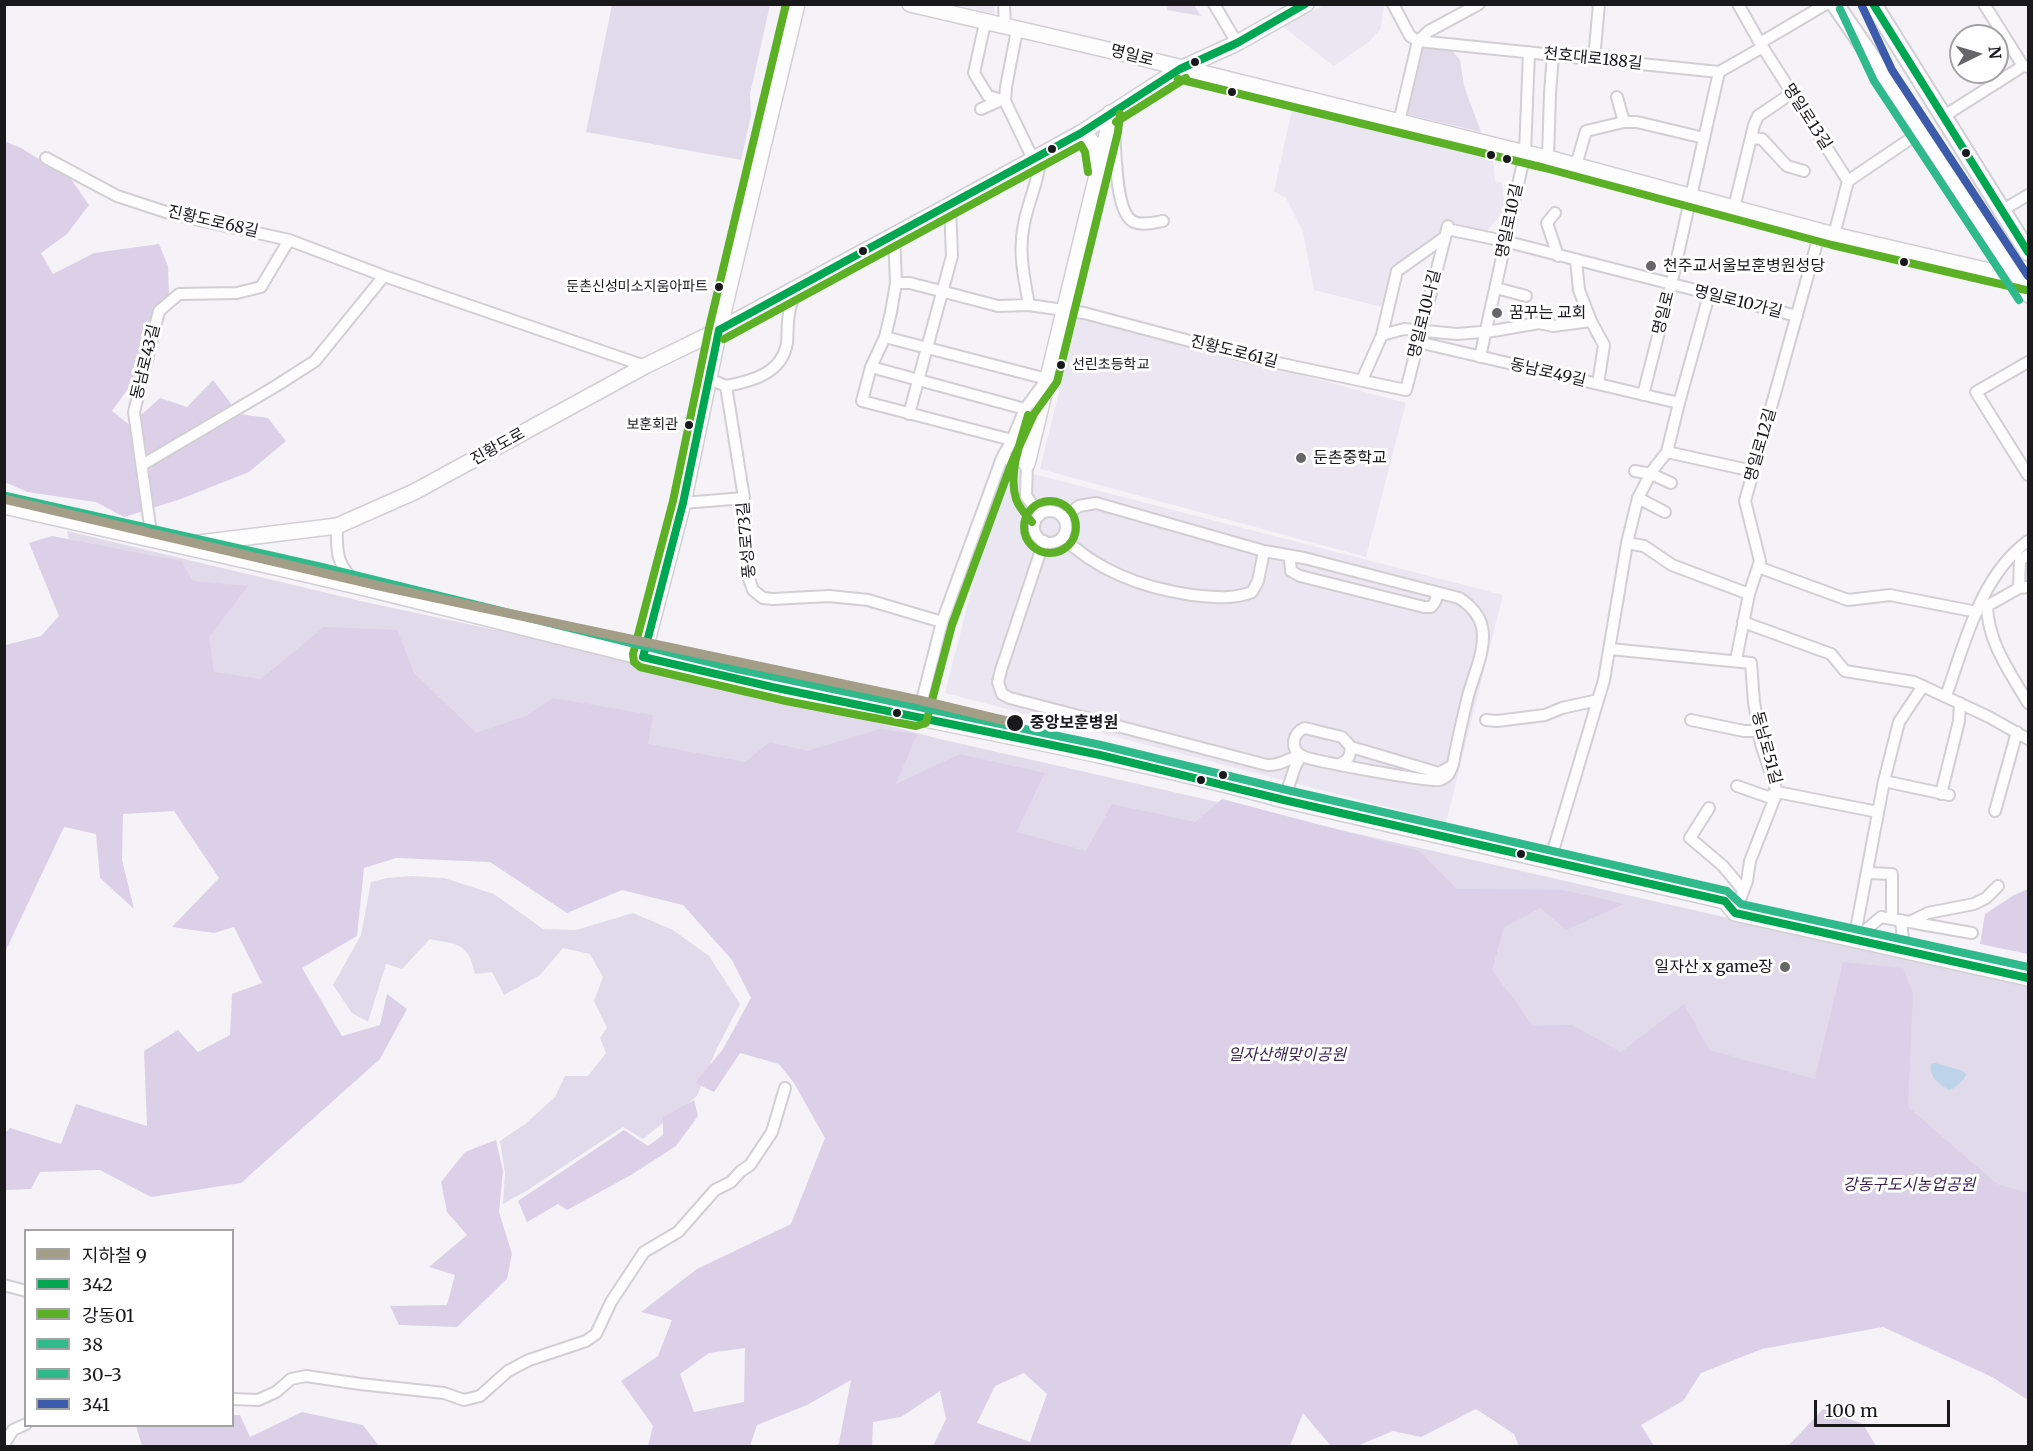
<!DOCTYPE html>
<html>
<head>
<meta charset="utf-8">
<style>
  body { margin:0 }
  #map { position:relative; width:2033px; height:1451px; overflow:hidden; background:#f5f3f8; font-family:Merriweather,"Noto Sans KR",serif }
  canvas { display:block }
  .frame { position:absolute; inset:0; border:6px solid #19181b; pointer-events:none }
  .legend { position:absolute; left:24px; top:1229px; width:210px; height:198px; box-sizing:border-box; background:#fff; border:2px solid #a3a3a4; margin:0; padding:8px 10px; list-style:none; font-size:18px; color:#19181b }
  .legend li { display:flex; align-items:center; gap:12px; height:30px }
  .legend b { width:30px; border:2px solid #a3a3a4 }
  .north { position:absolute; left:1949px; top:24px; width:60px; height:60px; box-sizing:border-box; background:#fff; border:2px solid #a3a3a4; border-radius:50%; rotate:85deg; font-size:16px; font-weight:700; line-height:24px; text-align:center; color:#19181b }
  .north::after { content:''; display:block; margin:auto; width:21px; height:27px; background:#666568; clip-path:polygon(50% 0,100% 100%,50% 72%,0 100%) }
  .scale { position:absolute; left:1814px; top:1400px; width:136px; height:27px; box-sizing:border-box; border:3px solid #19181b; border-top:0; padding-left:8px; font-size:18px; line-height:21px; white-space:nowrap; color:#19181b; -webkit-text-stroke:4px #fff; paint-order:stroke }
</style>
</head>
<body>
<div id="map">
<canvas width="2033" height="1451"></canvas>
<div class="frame"></div>
<ul class="legend">
<li><b style="height:8px;background:#a49d87"></b>지하철 9</li>
<li><b style="height:8px;background:#00a651"></b>342</li>
<li><b style="height:8px;background:#5bb025"></b>강동01</li>
<li><b style="height:8px;background:#30ba8c"></b>38</li>
<li><b style="height:8px;background:#30ba8c"></b>30-3</li>
<li><b style="height:8px;background:#3d5bab"></b>341</li>
</ul>
<div class="north">N</div>
<div class="scale">100 m</div>
</div>
<script>
const context = document.querySelector('canvas').getContext('2d');
context.lineJoin = 'round';
function fill(path, color) { context.fillStyle = color; context.fill(path, 'evenodd'); }
function trace(path, color, width, dash) { context.strokeStyle = color; context.lineWidth = width; context.lineCap = dash ? 'butt' : 'round'; context.setLineDash(dash || []); context.stroke(path); }
function label(font, color, halo, rows, align = 'center') {
  context.font = font + ' Merriweather,"Noto Sans KR",serif'; context.lineWidth = 6; context.setLineDash([]); context.textBaseline = 'middle'; context.strokeStyle = halo; context.fillStyle = color; for (const [text, x, y, turn = 0] of rows) {
    context.save(); context.translate(x, y); context.rotate((+turn || 0) * Math.PI / 180); context.textAlign = isNaN(turn) ? turn : align; if (halo) context.strokeText(text, 0, 0); context.fillText(text, 0, 0); context.restore();
  }
}
fill(new Path2D(`
  M1327 4 1384 5 1381 28 1369 42 1334 66 1282 26Z
  M958 5H994L995 14Z
  M1293 105 1493 157 1495 181 1502 183 1505 209 1486 232 1443 235 1395 269 1386 308 1314 290 1303 232 1286 198 1274 191Z
  M1078 315 1406 403 1366 557 1040 469Z
  M1003 466 1503 595 1446 822 945 693Z`), '#ebe7f2');
fill(new Path2D(`
  M612 5H770L750 94 751 116 741 160 586 132Z
  M1168 5H1194L1201 16 1167 10Z
  M1422 44 1448 46 1460 60 1464 86 1481 132 1406 114Z
  M67 531 365 602 641 661 940 739 2028 986V1397L1980 1353 690 898 114 747Z
  M412 876 444 878 494 894 543 929 576 930 633 913 673 930 709 956 740 1004 717 1048 697 1096 643 1139 623 1127 528 1190 503 1204 505 1173 500 1141 525 1124 555 1097 565 1076H588L606 1053 600 1038 607 1028 594 1001 603 977 590 954 563 948 540 975 504 995 492 972 475 974C468 942 459 945 430 939L402 969 386 964 368 1022 352 1013 333 985 361 935 371 882 387 878Z`), '#e1daeb');
fill(new Path2D(`
  M4 141 21 148 71 179 89 205 67 234 41 253 53 274 94 253 159 244 168 266 169 297 151 319 142 358 132 383 112 411 130 425 160 398 187 407 213 380 239 414 268 418 286 441 249 472 181 499 124 517 96 502 27 492 5 482Z
  M52 536 181 561 193 581 248 586 209 637 214 672 261 679 324 627 397 630 414 673 476 733 526 716 553 698 653 715 648 744 745 762 770 742 807 751 880 729 917 734 896 784 960 754 1045 773 1016 832 1086 851 1112 804 1195 822 1222 799 1419 851 1457 889 1563 890 1624 904 1566 930 1541 908 1504 927 1492 970 1533 1026 1572 1025 1621 1052 1684 1004 1709 1050 1815 1079 1843 962 1903 968 1913 994 1908 1107 1997 1184 2028 1193V1400L1992 1377 1883 1327 1762 1349 1701 1373 1683 1401 1641 1425 1654 1446H1519L1514 1434 1476 1409 1421 1437 1393 1431 1357 1446H1331L1303 1413 1290 1446H933L946 1419 940 1391 901 1417 873 1422 872 1446H836L839 1443 851 1380 807 1405 757 1425 750 1446H648L653 1426 621 1381 658 1356 672 1320 641 1312 697 1269 791 1224 825 1138 794 1083 779 1064 740 1053 714 1092 695 1083 723 1049 751 998 732 960 683 905 622 890 567 913 490 862 396 858 364 868 357 936 302 968 342 1036 380 1025 387 994 407 1009 380 1059 241 1183 151 1197 100 1170 40 1172 31 1189 5 1190V1133L10 1128 61 1144 76 1104 147 1126 144 1051 178 1030 198 1052 230 1035 232 994 262 983 234 927 214 933 172 927 219 878 174 811 123 814 122 860 134 909 100 878 96 834 64 827 5 952V645L41 636 59 616 29 543ZM745 1348 744 1402 694 1412 680 1374 709 1353ZM1024 1373 1047 1394 1030 1442 977 1423 995 1386Z
  M2028 889V954L1980 944 1985 914 2014 895Z
  M694 1100 698 1116 676 1146 631 1175 567 1210 558 1204 527 1222 518 1201 624 1130 648 1146 663 1135V1117Z
  M496 1140 503 1171 499 1212 512 1254 507 1279 457 1327 399 1325 390 1306 447 1305 455 1275 429 1267 467 1235 447 1212 441 1182 465 1152Z
  M1823 1409 1863 1424 1876 1446H1788Z
  M302 1412 363 1425 379 1446H142L136 1426H232L233 1415H240L250 1437Z`), '#dbd0e8');
fill(new Path2D(`
  M1935 1063 1963 1071 1966 1074C1965 1080 1956 1087 1950 1090 1940 1086 1928 1076 1931 1064Z`), '#bcd3e9');
const street = new Path2D(`
  M1004 4 1005 27
  M1214 4 1237 43
  M1393 4 1410 36 1418 41 1719 72 1763 47
  M1738 4 1760 43 1848 181 1834 235
  M1984 4 2023 66
  M985 23 974 73 988 96 1005 101
  M1017 30 1006 87 1005 101 1033 159
  M1760 43 1826 4
  M1594 59 1599 4
  M1617 97 1624 122
  M981 109 999 101
  M1944 116 2023 66 2028 67
  M1399 122 1418 41 1429 31 1479 4
  M1108 130 1114 132C1116 152 1115 214 1134 222 1143 226 1155 222 1163 221
  M1751 138 1762 139 1787 166 1804 171
  M46 158 117 196 172 214 289 240 384 276 645 366
  M1548 158 1550 93 1553 55
  M1576 165 1586 131 1624 122H1637L1704 138
  M1848 181 1922 131
  M1734 208 1754 125 1758 116 1792 93
  M2001 211 2028 195
  M1555 213 1547 223 1558 256
  M1447 229 1504 241 1797 316
  M894 234 896 283 891 312 885 337 871 367 862 401 1012 440
  M1576 260 1579 290 1591 321 1604 345 1598 384
  M896 283H910L998 306 1029 305 1084 313 1254 358 1406 390 1448 226
  M1496 288 1526 296
  M1029 305C1024 277 1018 252 1024 224 1028 201 1040 179 1040 155
  M1382 335 1404 329 1457 334 1493 331 1539 323 1553 326 1591 321
  M885 337 1047 379 1025 409 1012 440 1002 458 942 622 918 716
  M1418 342 1679 403
  M1480 357 1525 153 1529 52
  M2028 362 1976 392 2028 475
  M871 367 1025 409
  M709 379 726 386 744 498 748 576 753 590 763 598 773 599 829 596 868 600 942 622
  M1362 380 1382 335 1397 271 1445 237
  M726 386C753 381 782 373 787 343 788 333 787 324 789 314 790 305 794 296 797 287
  M1643 395 1671 285 1719 72
  M909 414 952 256 950 205
  M1667 452 1753 471
  M1002 458 1027 464 1026 496 1040 515
  M142 465 276 386 315 361 384 276
  M1635 471 1651 474 1671 483
  M1638 498 1665 512
  M683 503 744 498
  M1034 527a16 16 0 1 1 32 0a16 16 0 1 1-32 0Z
  M1063 518 1079 506 1096 503 1264 551 1258 581 1252 592C1232 600 1212 597 1192 595 1144 588 1098 572 1063 537
  M337 526C336 553 337 569 361 585
  M152 540 134 412 159 311 179 294 237 293 261 287 289 240
  M1044 541 1001 670 998 682 1002 694 1010 698 1267 765C1281 766 1288 758 1301 755
  M1627 543 1644 546 1672 565 1749 594
  M1264 551 1304 558 1459 598C1470 605 1479 614 1482 627 1487 649 1472 678 1467 700 1462 721 1457 742 1453 764 1450 772 1448 778 1439 780 1428 782 1312 761 1302 756 1289 749 1293 732 1305 728L1342 737 1351 747C1350 756 1349 760 1340 764
  M1293 556 1290 560 1291 571 1300 576 1424 607H1431C1436 602 1437 599 1436 592
  M1758 567 1848 600 1890 595 1977 612
  M2028 587 2019 588 1987 606C1988 643 2010 672 2028 703
  M2019 588 2020 560 2028 555
  M1743 622 1831 654 1845 671 1914 682 1989 717 2028 739
  M1610 649 1751 663 1754 702 1761 744 1777 792 1750 861 1747 881 1735 913
  M1736 660 1749 594 1760 561 1745 501 1820 232
  M1946 696C1965 643 1980 576 2028 541
  M1486 720 1497 721 1545 715 1562 708 1598 700
  M1691 720 1744 731H1759
  M1351 747 1439 773 1450 767
  M1884 781 1949 795
  M1737 786 1768 797 1777 792 1878 812
  M1941 794 1959 721 1960 703
  M1284 800 1295 767 1301 755
  M1709 808 1690 838 1723 866 1743 890
  M1995 811 2017 732
  M1550 861 1604 680 1627 543 1638 498 1652 471 1667 452 1679 403 1709 295
  M1867 873 1892 874V919
  M1901 920 1904 951
  M1910 922 1928 913 1974 904 1986 898 1998 886
  M1854 940 1884 781 1899 722 1923 686
  M1854 940 1881 917 1972 933
  M4 1285 26 1291
  M232 1399 258 1400 276 1392 291 1379 306 1376 360 1384 444 1393 464 1400 480 1396 508 1371 529 1360 586 1341 596 1334 611 1302 644 1252 678 1232 715 1190 731 1182 741 1171 750 1165 772 1132 785 1088
  M4 1444 13 1430 26 1424`);
const secondary = new Path2D(`
  M910 4 1130 55 1525 153 1548 158 1834 235 2028 280
  M1081 133C1095 139 1095 151 1097 165
  M1027 464 1108 130 1110 113
  M4 506C125 534 245 559 365 588 506 622 646 660 788 691 953 726 1120 755 1284 800L1725 901 1735 913 2028 978
  M191 544 337 526 414 492 645 366 719 330 950 205 1081 133 1180 69 1237 43 1306 4
  M643 657 683 503 719 330 797 4`);
const primary = new Path2D(`
  M1835 4 1922 131 2028 294
  M1873 4 2028 252`);
trace(street, '#d1cfd3', 14);
trace(secondary, '#d1cfd3', 18);
trace(primary, '#d1cfd3', 20);
trace(street, '#fefdfe', 10);
trace(secondary, '#fefdfe', 15);
trace(primary, '#fefdfe', 16);
trace(new Path2D(`
  M1873 4 2028 252
  M719 330 1081 133 1180 69 1237 43 1305 4
  M643 657 772 687 1100 755 1284 800 1725 901 1735 913 2028 978
  M643 657 683 503 719 330`), '#00a651', 8);
trace(new Path2D(`
  M786 4 709 328 673 501 633 654 634 662 640 667 786 701 916 726 926 723 952 625 1012 462 1034 414 1057 382 1118 132 1120 114
  M1178 79 1545 168 1832 245 2026 290
  M1116 122 1186 78
  M724 339 1081 145 1085 152 1088 172
  M1028 415C1021 441 1008 472 1016 499 1019 508 1026 515 1032 522
  M1024 527a26 26 0 1 1 52 0a26 26 0 1 1-52 0Z`), '#5bb025', 8);
trace(new Path2D(`
  M6 496 322 567 737 669 1101 745 1287 790 1727 891 1741 904 2028 967`), '#30ba8c', 8);
trace(new Path2D(`
  M1840 9 1874 81 2019 300`), '#30ba8c', 8);
trace(new Path2D(`
  M1861 4 1892 70 2028 276`), '#3d5bab', 8);
trace(new Path2D(`
  M4 499 384 587 919 700 1015 723`), '#a49d87', 9);
for (const [x, y, r, color] of [
  [1195,62,5,"#19181b"],
  [1232,92,5,"#19181b"],
  [1052,149,5,"#19181b"],
  [1966,153,5,"#19181b"],
  [1491,155,5,"#19181b"],
  [1507,159,5,"#19181b"],
  [863,251,5,"#19181b"],
  [1904,262,5,"#19181b"],
  [1651,266,6,"#666568"],
  [719,287,5,"#19181b"],
  [1497,313,6,"#666568"],
  [1061,365,5,"#19181b"],
  [689,425,5,"#19181b"],
  [1301,458,6,"#666568"],
  [897,713,5,"#19181b"],
  [1015,723,9,"#19181b"],
  [1223,775,5,"#19181b"],
  [1201,780,5,"#19181b"],
  [1521,854,5,"#19181b"],
  [1785,967,6,"#666568"]
]) { const dot = new Path2D(); dot.arc(x, y, r, 0, 2 * Math.PI); context.fillStyle = color; context.fill(dot); trace(dot, '#fff', 2); }
label('14px', '#19181b', '#fff', [
  ["둔촌신성미소지움아파트",708,287],
  ["선린초등학교",1072,365,"left"],
  ["보훈회관",678,425]
], 'right');
label('16px', '#19181b', '#fff', [
  ["명일로",1132,56,14],
  ["천호대로188길",1593,59,6],
  ["명일로13길",1807,117,57],
  ["명일로10길",1510,221,-78],
  ["진황도로68길",213,222,13],
  ["명일로10가길",1738,302,14],
  ["명일로",1664,313,-76],
  ["명일로10나길",1425,314,-76],
  ["진황도로61길",1234,352,14],
  ["동남로43길",146,362,-76],
  ["동남로49길",1548,373,13],
  ["명일로12길",1761,445,-74],
  ["진황도로",498,447,-29],
  ["풍성로73길",747,540,-95],
  ["동남로51길",1766,748,75]
]);
label('16px', '#19181b', '#fff', [
  ["천주교서울보훈병원성당",1663,266],
  ["꿈꾸는 교회",1509,313],
  ["둔촌중학교",1313,458],
  ["일자산 x game장",1773,967,"right"]
], 'left');
label('bold 16px', '#19181b', '#fff', [
  ["중앙보훈병원",1030,723]
], 'left');
label('italic 16px', '#3a2252', '#fff', [
  ["일자산해맞이공원",1287,1055],
  ["강동구도시농업공원",1909,1185]
]);
</script>
</body>
</html>
